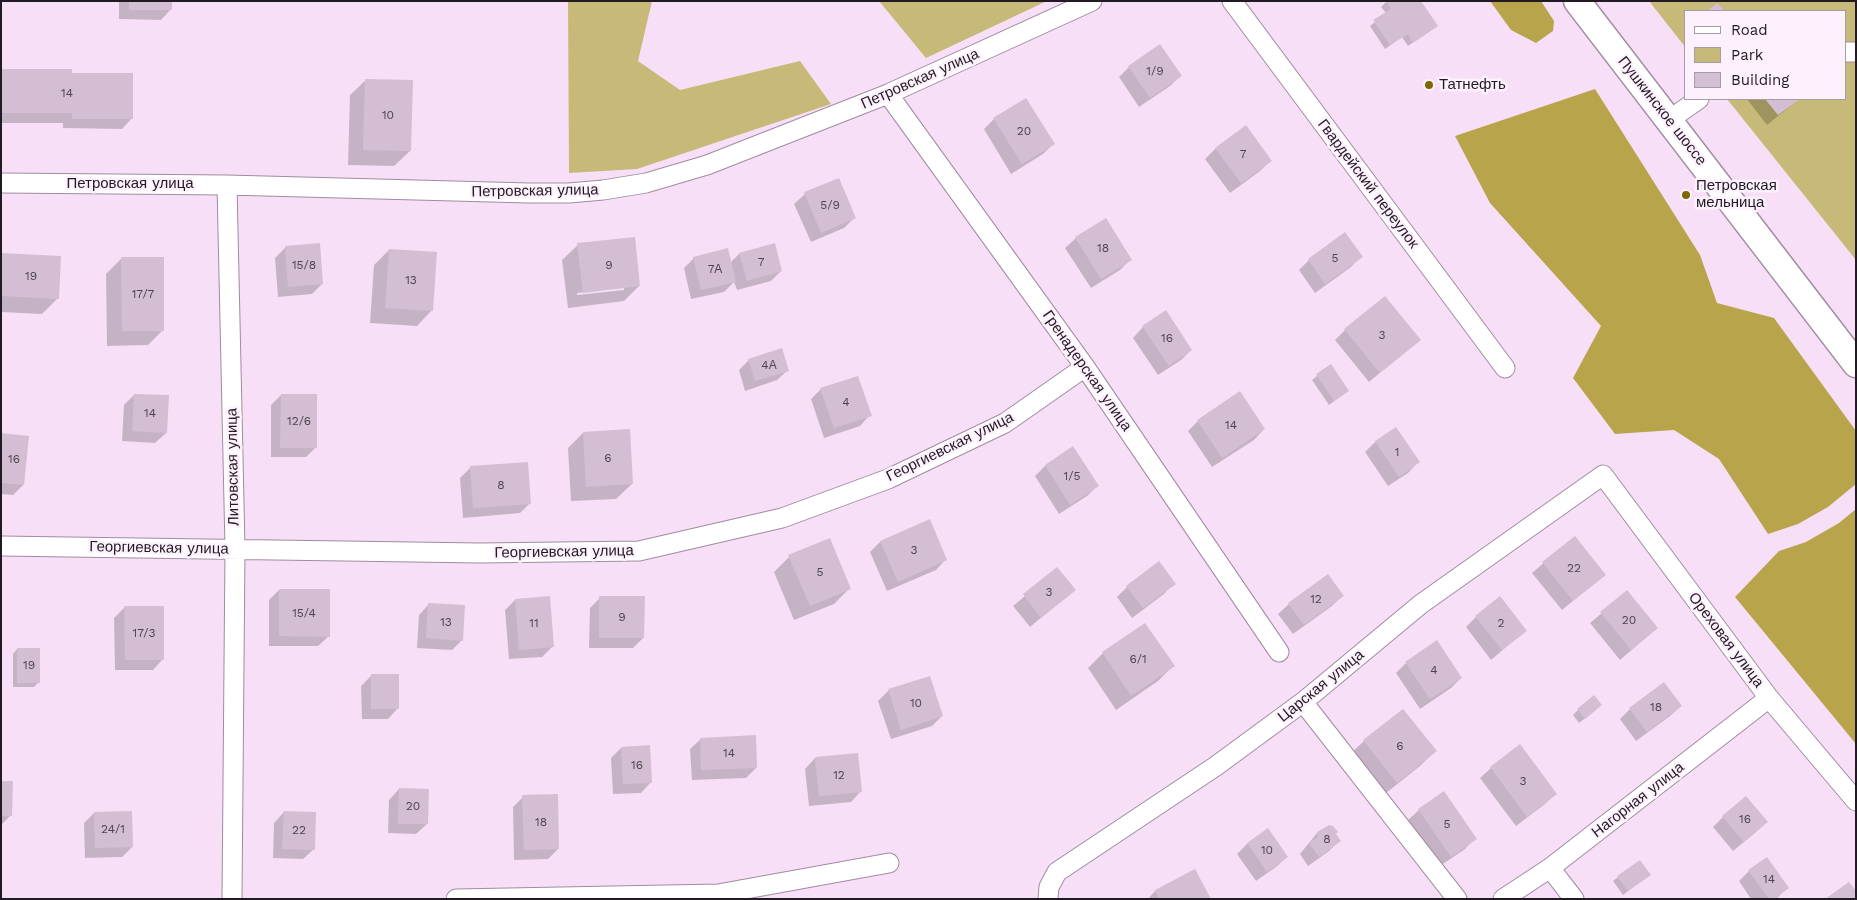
<!DOCTYPE html>
<html>
<head>
<meta charset="utf-8">
<style>
  body { margin:0 }
  #map { position:relative; width:1857px; height:900px; overflow:hidden; background:#f7e0f7; font-family:"Work Sans",sans-serif }
  canvas { display:block }
  .frame { position:absolute; inset:0; border:2px solid #221a22; pointer-events:none }
  .legend { position:absolute; left:1684px; top:10px; width:162px; height:90px; box-sizing:border-box; background:#fef1fe; border:1px solid #a69ba6; margin:0; padding:6px 9px; list-style:none; font-size:15px; color:#221a22 }
  .legend li { display:flex; align-items:center; gap:10px; height:25px }
  .legend b { width:25px; border:1px solid #a69ba6 }
</style>
</head>
<body>
<div id="map">
<canvas width="1857" height="900"></canvas>
<div class="frame"></div>
<ul class="legend">
<li><b style="height:6px;background:#fff"></b>Road</li>
<li><b style="height:14px;background:#c7b977"></b>Park</li>
<li><b style="height:14px;background:#d3bed3"></b>Building</li>
</ul>
</div>
<script>
const context = document.querySelector('canvas').getContext('2d');
context.lineJoin = 'round';
function fill(path, color) { context.fillStyle = color; context.fill(path, 'evenodd'); }
function trace(path, color, width, dash) { context.strokeStyle = color; context.lineWidth = width; context.lineCap = dash ? 'butt' : 'round'; context.setLineDash(dash || []); context.stroke(path); }
function label(font, color, halo, rows, align = 'center') {
  context.font = font + ' "Work Sans",sans-serif'; context.lineWidth = 5; context.setLineDash([]); context.textBaseline = 'middle'; context.strokeStyle = halo; context.fillStyle = color; for (const [text, x, y, turn = 0] of rows) {
    context.save(); context.translate(x, y); context.rotate((+turn || 0) * Math.PI / 180); context.textAlign = isNaN(turn) ? turn : align; if (halo) context.strokeText(text, 0, 0); context.fillText(text, 0, 0); context.restore();
  }
}
fill(new Path2D(`
  M568 1H652L638 61 680 90 800 61 831 104 637 169 569 173Z
  M879 1H1047L926 58Z
  M1649 1H1856V260L1727 99H1846V11H1686V48Z`), '#c7b977');
fill(new Path2D(`
  M1490 1H1541L1554 21 1553 31 1536 43 1511 30Z
  M1595 89 1700 255 1717 303 1774 318 1856 431V484L1828 507 1798 524 1768 534 1719 459 1674 430 1615 434 1573 378 1601 326 1490 203 1455 136Z
  M1856 509V744L1735 597 1779 551 1806 542 1839 523Z`), '#b8a54b');
fill(new Path2D(`
  M119 1H171V9L161 20 119 19Z
  M1387 1 1436 26 1408 46 1402 37 1385 49 1370 26 1386 13 1381 7Z
  M1160 46 1180 76 1170 86 1139 107 1119 77 1129 67Z
  M1 70 71 75 132 118 122 129 63 128V123H1Z
  M366 80 410 151 394 166 348 165 350 95Z
  M1747 99H1799L1767 125Z
  M994 119 1053 144 1043 154 1011 174 984 129Z
  M1216 148 1270 161 1260 171 1230 193 1205 159Z
  M805 194 854 218 844 228 811 242 794 204Z
  M1345 234 1361 256 1351 267 1315 293 1299 270 1309 260Z
  M1076 238 1130 260 1120 270 1091 288 1065 248Z
  M578 245 639 286 624 301 568 308 562 260ZM624 287V290L577 295V293Z
  M286 247 322 284 312 294 278 297 275 258Z
  M389 250 432 310 417 326 370 323 374 265Z
  M1 254 57 299 42 314 1 312Z
  M739 254 781 271 771 281 737 290 734 282 724 292 691 299 684 268 694 258 730 263Z
  M122 258 163 330 148 345 107 346 106 274Z
  M1165 312 1191 350 1181 360 1158 375 1133 338 1143 327Z
  M1345 330 1419 340 1369 382 1335 340Z
  M749 360 788 370 777 380 745 391 739 370Z
  M1331 365 1348 391 1329 405 1312 380Z
  M821 389 870 415 860 426 824 438 811 399Z
  M134 395 166 433 155 443 122 441 124 405Z
  M281 395 316 447 306 457H271V405Z
  M1198 421 1264 429 1254 440 1212 467 1188 431Z
  M583 433 632 484 616 499 571 501 568 448Z
  M1 434 23 485 13 495 1 494Z
  M1375 442 1418 462 1408 473 1388 486 1365 452Z
  M1073 448 1097 486 1087 496 1059 514 1035 476 1045 466Z
  M471 467 530 503 520 513 463 518 460 478Z
  M929 521 946 559 936 570 887 591 870 552 880 542Z
  M1574 537 1604 575 1562 610 1532 573Z
  M789 557 850 588 834 604 794 620 774 572Z
  M1057 569 1074 590 1030 627 1013 606Z
  M1174 583 1164 594 1132 618 1117 597 1127 587Z
  M279 590 329 636 318 646H269V600Z
  M1627 592 1657 628 1620 660 1590 623Z
  M1342 596 1332 606 1293 634 1278 614 1289 604Z
  M600 598 643 638 633 648H589L590 608Z
  M515 600 553 646 542 657 509 659 505 610Z
  M429 604 462 640 452 650 417 648 419 615Z
  M124 608 163 659 153 670H115L114 618Z
  M1476 617 1526 630 1491 660 1466 627Z
  M17 649 39 682 34 687H13V654Z
  M1103 653 1173 666 1158 681 1116 710 1088 668Z
  M1406 663 1461 678 1451 688 1420 709 1396 673Z
  M372 675 398 708 388 719H362L361 686Z
  M930 677 942 716 932 726 891 739 878 701 888 691Z
  M1681 706 1670 716 1636 741 1620 719 1630 709Z
  M1402 710 1435 751 1420 766 1381 797 1348 756 1364 741Z
  M1578 710H1596L1579 723 1573 715Z
  M701 739 756 768 746 778 692 780 690 749Z
  M621 748 651 782 641 793 613 794 611 758Z
  M815 758 861 791 851 802 809 806 805 769Z
  M1491 768 1555 794 1545 804 1516 826 1480 778Z
  M1 782 11 815 1 825Z
  M399 789 427 824 416 834 388 833 389 800Z
  M1444 793 1475 838 1465 849 1440 866 1408 820 1419 810Z
  M523 797 558 849 548 859 514 860 513 807Z
  M284 812 314 849 303 859 273 858 274 823Z
  M94 813 132 847 122 857 85 858 84 823Z
  M1723 817 1756 832 1733 851 1713 827Z
  M1268 830 1287 857 1276 867 1256 881 1237 854 1247 844Z
  M1317 833 1334 834 1339 841 1329 851 1308 866 1300 854Z
  M1195 870 1210 899H1148L1155 891Z
  M1749 871 1787 888 1776 899H1751L1739 881Z
  M1649 875 1623 895 1613 881 1618 877Z`), '#0003');
fill(new Path2D(`
  M129 1H172V10H129Z
  M1386 1H1421L1438 26 1413 43 1408 34 1390 45 1373 20 1391 9Z
  M1717 3 1725 11H1707Z
  M1160 44 1182 76 1150 98 1128 66Z
  M1 69H72V73H133V119H72V113H1Z
  M365 79 413 80 411 151 363 150Z
  M1026 98 1055 144 1022 164 993 118Z
  M1765 99H1800L1778 115Z
  M1246 125 1272 161 1241 183 1215 148Z
  M839 178 856 218 821 233 804 192Z
  M1106 218 1132 260 1101 279 1075 237Z
  M1345 232 1363 257 1325 284 1308 259Z
  M635 237 640 286 583 293 577 243Z
  M320 243 323 284 288 287 285 246Z
  M775 243 782 271 747 281 739 253Z
  M728 248 736 282 701 290 693 257Z
  M389 249 437 252 433 311 385 308Z
  M1 253 61 256 59 299 1 296Z
  M121 257H164V331H122Z
  M1385 296 1421 340 1380 373 1344 329Z
  M1166 310 1192 350 1169 366 1142 326Z
  M782 348 789 371 755 381 748 359Z
  M1331 364 1349 391 1334 401 1316 374Z
  M858 376 872 416 834 428 820 388Z
  M1240 391 1265 429 1222 458 1197 420Z
  M134 394 169 395 167 433 132 431Z
  M281 394H317V448H280Z
  M1396 427 1420 462 1399 477 1375 441Z
  M630 429 633 484 586 487 583 432Z
  M1 433 29 436 24 485 1 483Z
  M1073 446 1099 486 1070 505 1045 465Z
  M528 462 531 504 473 508 470 466Z
  M930 519 947 560 898 582 880 541Z
  M1575 536 1606 575 1573 601 1542 562Z
  M830 538 851 589 810 606 788 555Z
  M1159 561 1176 584 1143 608 1126 586Z
  M1057 567 1076 590 1041 618 1023 594Z
  M1328 574 1344 596 1304 625 1288 603Z
  M279 589H330V637L279 636Z
  M1627 590 1658 628 1631 650 1600 612Z
  M550 596 554 647 519 650 515 599Z
  M599 596H645L644 638H599Z
  M1500 596 1527 631 1502 650 1475 616Z
  M428 603 465 605 463 641 426 638Z
  M124 606H164V660H125Z
  M1145 623 1175 666 1131 696 1102 652Z
  M1437 640 1462 678 1430 699 1405 662Z
  M17 648H40V683H17Z
  M371 674H399V709H371Z
  M930 676 943 716 901 730 888 689Z
  M1664 682 1682 706 1647 732 1629 708Z
  M1594 695 1602 705 1585 719 1577 709Z
  M1403 709 1437 751 1397 783 1363 740Z
  M756 735 757 768 701 770 700 738Z
  M1520 744 1557 794 1527 817 1490 767Z
  M650 745 652 783 623 784 621 747Z
  M858 753 862 792 819 796 815 757Z
  M1 781H13L12 816H1Z
  M399 788 429 789 428 824H398Z
  M1444 791 1477 839 1451 857 1418 809Z
  M558 794 559 849 524 850 522 795Z
  M1746 796 1768 822 1744 842 1722 816Z
  M132 811 133 847 95 848 94 812Z
  M284 811 316 812 315 850 282 849Z
  M1329 825 1333 826 1338 832 1336 834 1341 841 1319 857 1309 843 1318 837 1317 832Z
  M1268 828 1288 857 1267 872 1247 843Z
  M1767 857 1789 888 1774 899H1769L1748 870Z
  M1640 860 1651 875 1628 891 1617 876Z
  M1195 869 1211 899H1159L1155 890Z
  M1849 882 1856 891V899H1825Z`), '#d3bed3');
const street = new Path2D(`
  M1232 1 1505 368
  M1846 52H1856
  M888 94 1085 367 1279 652
  M1669 120 1699 99
  M1 183 227 185 529 193H569L603 190 646 183 707 165 888 94 1092 1
  M227 185 235 548 232 899
  M1 546 480 553 639 551 782 518 888 479 1005 423 1085 367
  M1303 702 1457 899
  M1550 868 1574 899
  M456 899 718 894 889 863
  M1048 899 1049 887 1057 872 1216 766 1303 702 1421 604 1603 475 1769 698 1856 801
  M1503 899 1550 868 1769 698`);
const secondary = new Path2D(`
  M1577 1 1856 364`);
trace(street, '#a08ba0', 21);
trace(secondary, '#a08ba0', 29);
trace(street, '#fff', 19);
trace(secondary, '#fff', 26);
for (const [x, y, r, color] of [
  [1429,85,5,"#7a6900"],
  [1686,195,5,"#7a6900"]
]) { const dot = new Path2D(); dot.arc(x, y, r, 0, 2 * Math.PI); context.fillStyle = color; context.fill(dot); trace(dot, '#fef1fe', 2); }
label('12px', '#4e434e', null, [
  ["1/9",1155,71],
  ["14",67,93],
  ["10",388,115],
  ["20",1024,131],
  ["7",1243,154],
  ["5/9",830,205],
  ["18",1103,248],
  ["5",1335,258],
  ["7",761,262],
  ["15/8",304,265],
  ["9",609,265],
  ["7А",715,269],
  ["19",31,276],
  ["13",411,280],
  ["17/7",143,294],
  ["3",1382,335],
  ["16",1167,338],
  ["4А",769,365],
  ["4",846,402],
  ["14",150,413],
  ["12/6",299,421],
  ["14",1231,425],
  ["1",1397,452],
  ["6",608,458],
  ["16",14,459],
  ["1/5",1072,476],
  ["8",501,485],
  ["3",914,550],
  ["22",1574,568],
  ["5",820,572],
  ["3",1049,592],
  ["12",1316,599],
  ["15/4",304,613],
  ["9",622,617],
  ["20",1629,620],
  ["13",446,622],
  ["11",534,623],
  ["2",1501,623],
  ["17/3",144,633],
  ["6/1",1138,659],
  ["19",29,665],
  ["4",1434,670],
  ["10",916,703],
  ["18",1656,707],
  ["6",1400,746],
  ["14",729,753],
  ["16",637,765],
  ["12",839,775],
  ["3",1523,781],
  ["20",413,806],
  ["16",1745,819],
  ["18",541,822],
  ["5",1447,824],
  ["24/1",113,829],
  ["22",299,830],
  ["8",1327,839],
  ["10",1267,850],
  ["14",1769,879]
]);
label('15px', '#221a22', '#fef1fe', [
  ["Петровская улица",920,79,-24],
  ["Пушкинское шоссе",1662,111,52],
  ["Петровская улица",130,184],
  ["Гвардейский переулок",1368,184,53],
  ["Петровская улица",535,191,-1],
  ["Гренадерская улица",1087,371,55],
  ["Георгиевская улица",950,447,-26],
  ["Литовская улица",233,467,-91],
  ["Георгиевская улица",159,548,1],
  ["Георгиевская улица",564,552,-1],
  ["Ореховая улица",1726,640,53],
  ["Царская улица",1321,686,-39],
  ["Нагорная улица",1638,800,-38]
]);
label('15px', '#221a22', '#fef1fe', [
  ["Татнефть",1439,85],
  ["Петровская",1696,186],
  ["мельница",1696,203]
], 'left');
</script>
</body>
</html>
